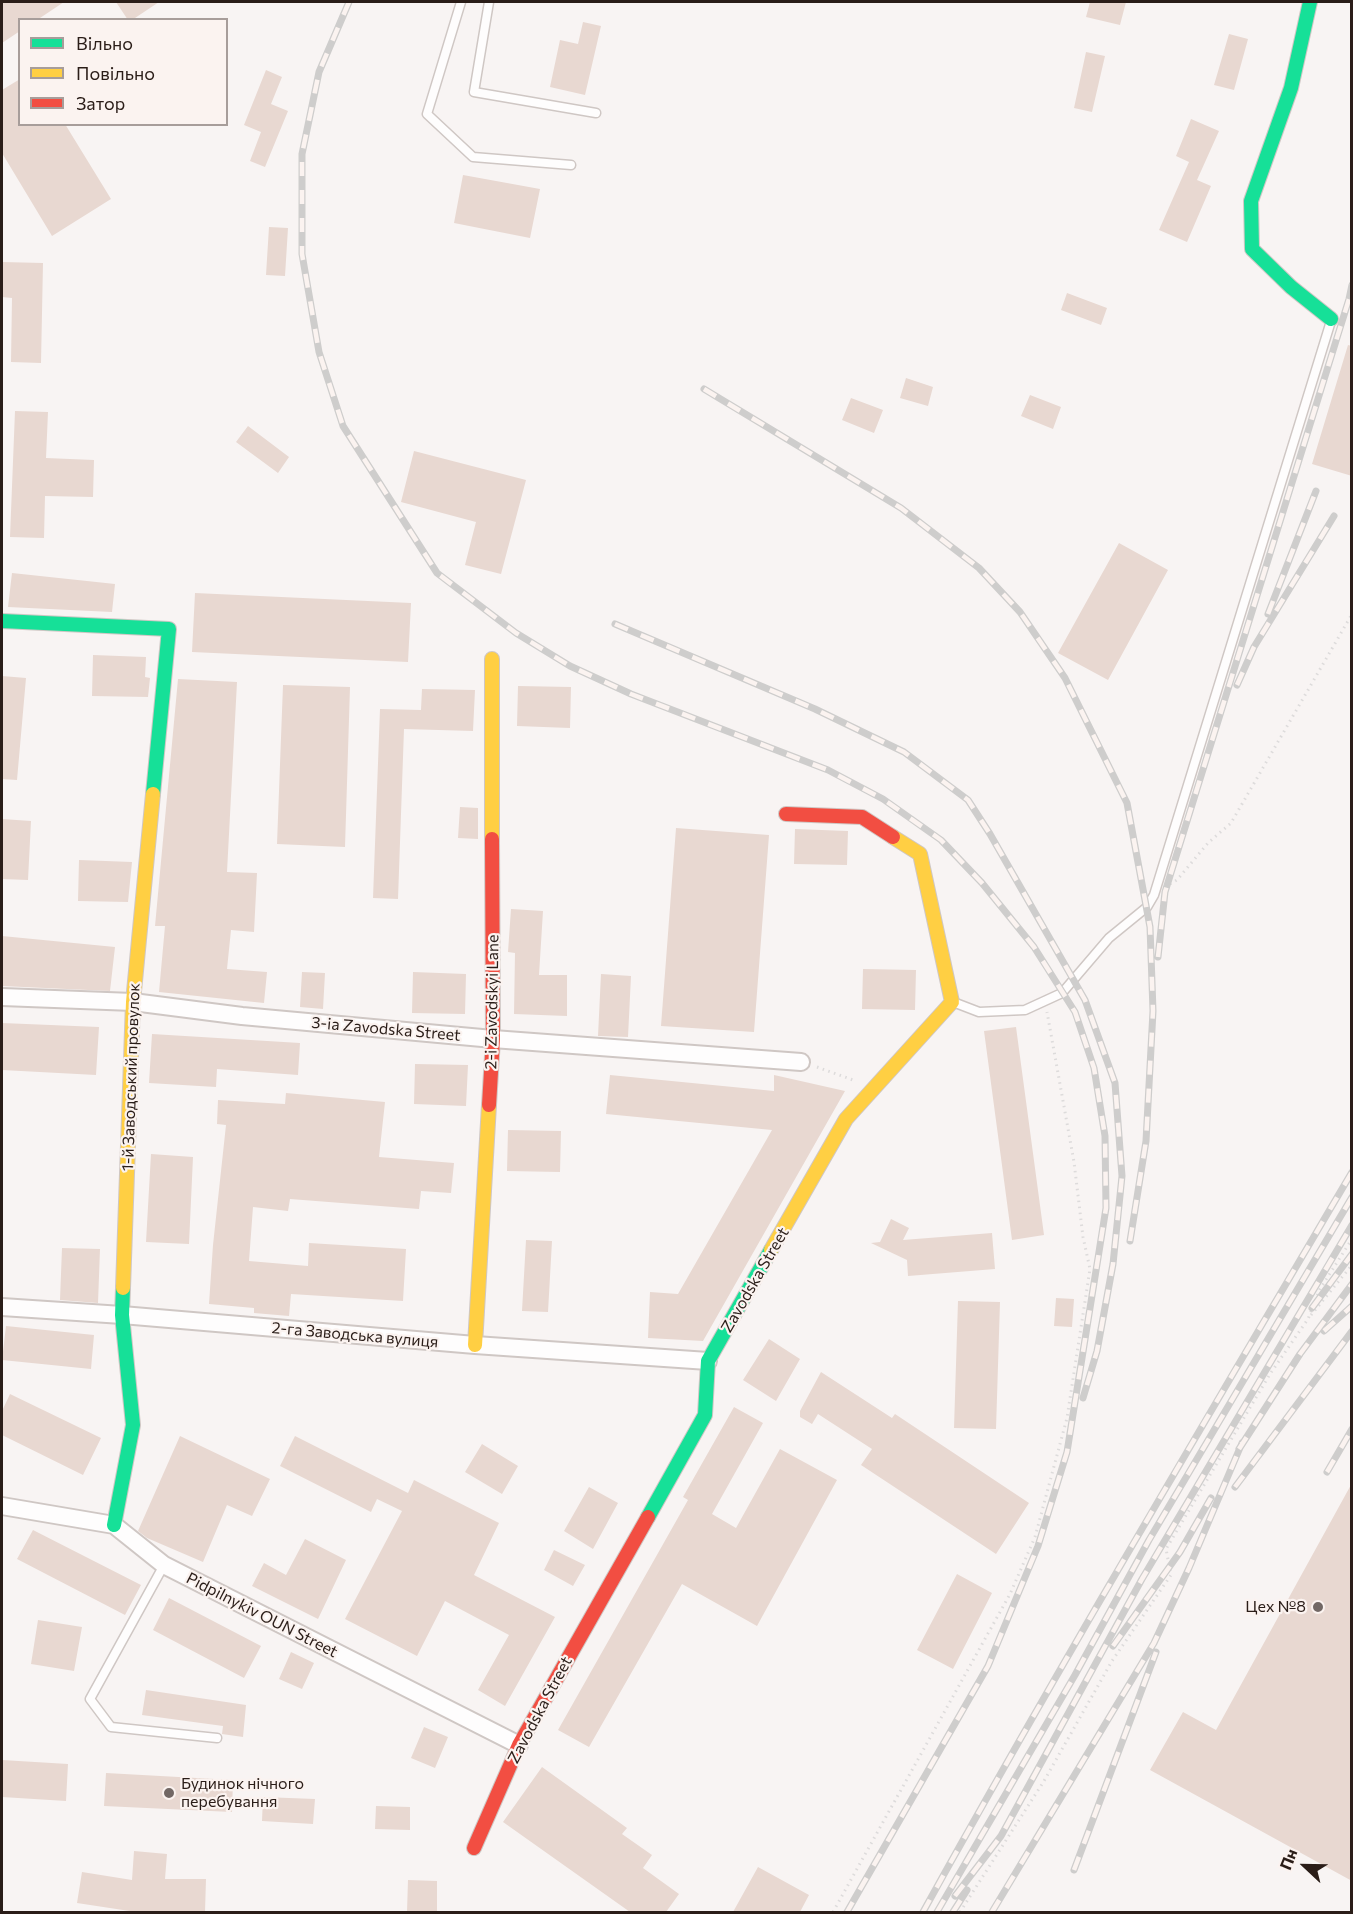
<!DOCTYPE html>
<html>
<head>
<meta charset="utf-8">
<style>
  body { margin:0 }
  #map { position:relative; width:1353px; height:1914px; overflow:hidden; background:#f8f4f3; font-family:Commissioner,sans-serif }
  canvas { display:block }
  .frame { position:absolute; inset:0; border:3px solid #2a1d18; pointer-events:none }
  .legend { position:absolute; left:18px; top:18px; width:210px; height:108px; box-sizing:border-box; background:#fbf3f0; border:2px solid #a79d9a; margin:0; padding:8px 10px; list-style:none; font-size:18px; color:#2a1d18 }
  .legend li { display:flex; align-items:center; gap:12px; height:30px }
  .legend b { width:30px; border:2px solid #a79d9a }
  .north { position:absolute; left:1275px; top:1836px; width:60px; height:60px; -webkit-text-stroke:4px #fbf3f0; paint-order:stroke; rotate:292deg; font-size:16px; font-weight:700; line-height:24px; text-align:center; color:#2a1d18 }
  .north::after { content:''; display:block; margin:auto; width:21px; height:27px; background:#2a1d18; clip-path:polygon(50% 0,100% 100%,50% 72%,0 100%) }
</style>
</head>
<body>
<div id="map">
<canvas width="1353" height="1914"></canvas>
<div class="frame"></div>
<ul class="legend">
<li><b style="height:8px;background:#16e098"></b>Вільно</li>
<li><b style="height:8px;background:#ffcf43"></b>Повільно</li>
<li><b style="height:8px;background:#f24e42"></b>Затор</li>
</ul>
<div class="north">Пн</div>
</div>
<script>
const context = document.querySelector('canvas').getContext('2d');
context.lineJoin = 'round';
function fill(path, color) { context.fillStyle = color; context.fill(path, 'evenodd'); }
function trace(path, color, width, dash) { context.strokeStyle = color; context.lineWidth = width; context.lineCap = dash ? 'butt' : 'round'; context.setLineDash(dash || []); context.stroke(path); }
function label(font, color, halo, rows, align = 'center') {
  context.font = font + ' Commissioner,sans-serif'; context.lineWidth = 4.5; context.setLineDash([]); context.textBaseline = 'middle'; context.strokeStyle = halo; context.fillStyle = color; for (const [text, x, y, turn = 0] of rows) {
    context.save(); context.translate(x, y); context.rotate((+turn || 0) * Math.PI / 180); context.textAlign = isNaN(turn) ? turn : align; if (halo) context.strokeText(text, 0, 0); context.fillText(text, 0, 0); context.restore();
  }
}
fill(new Path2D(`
  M2 2H64L37 20H20V31L2 43Z
  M116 2H159L132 20H128Z
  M1090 2H1126L1120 25 1086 17Z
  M583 22 601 26 585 95 550 87 560 40 578 44Z
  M1229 34 1248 39 1234 90 1214 85Z
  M1086 52 1105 56 1092 112 1074 108Z
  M266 70 282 77 271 104 288 111 265 167 250 161 261 132 244 125Z
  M20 79V124H65L111 199 52 236 2 153V90Z
  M1191 119 1219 131 1197 180 1211 186 1187 242 1159 230 1189 162 1176 156Z
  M463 175 540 189 530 238 454 223Z
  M269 227 288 228 285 276 266 275Z
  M2 262 43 263 41 363 11 362 12 298 2 297Z
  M1067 293 1107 308 1101 325 1061 310Z
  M1348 345 1352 346V476L1312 464Z
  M906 378 933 387 928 406 900 398Z
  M1030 395 1061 407 1053 429 1021 416Z
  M851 398 883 410 874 433 842 420Z
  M15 411 48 412 46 458 94 460 93 497 45 496 44 538 10 537Z
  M248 426 289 457 278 473 236 442Z
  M414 451 526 480 501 574 465 565 476 522 401 502Z
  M1119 543 1168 570 1108 680 1058 653Z
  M12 573 115 584 112 612 8 607Z
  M195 593 411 603 408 662 192 652Z
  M93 655 146 657 145 677 150 678 148 697 92 696Z
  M2 676 26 678 17 780 2 779Z
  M178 679 237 682 227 872 257 873 254 932 231 930 227 969 267 972 264 1003 159 992 165 926H155Z
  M283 685 350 687 345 847 277 844Z
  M518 686 571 687 570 728 517 726Z
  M422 689 475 690 473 731 404 729 398 899 373 898 380 709 421 710Z
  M460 807 478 808V839L458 838Z
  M2 819 31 821 28 880 2 879Z
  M676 828 769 835 754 1032 661 1026Z
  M795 829 848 831 847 865 794 864Z
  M79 860 132 862 128 902 78 901Z
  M511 909 543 911 539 975H567V1016L514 1014 515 953 508 952Z
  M2 936 115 947 110 991 2 986Z
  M863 969 916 970 915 1010 862 1009Z
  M302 972 325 973 323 1009 300 1007Z
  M413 972 466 974 465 1014 412 1013Z
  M601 974 631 976 628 1037 598 1036Z
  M2 1023 99 1027 96 1075 2 1070Z
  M1016 1027 1044 1235 1012 1240 984 1031Z
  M152 1034 300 1043 298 1075 217 1069 216 1087 149 1083Z
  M415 1064 468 1065 466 1106 414 1104Z
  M610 1075 774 1091V1075L845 1091 703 1341 648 1338 650 1292 678 1294 772 1130 606 1114Z
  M286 1093 385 1102 379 1157 454 1163 451 1193 421 1191 419 1209 290 1199 288 1211 253 1207 249 1261 308 1266 309 1243 406 1249 403 1301 291 1294 289 1316 254 1313V1308L209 1304 213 1245 226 1125 217 1124 218 1100 285 1104Z
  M508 1130 561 1131 560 1172 507 1171Z
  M151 1154 193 1157 189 1244 146 1242Z
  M891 1219 909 1228 903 1240 992 1233 995 1269 908 1276 907 1260 871 1243 880 1242Z
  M526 1240 552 1241 548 1312 522 1311Z
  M62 1248 100 1249 98 1303 60 1300Z
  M1056 1298 1074 1299 1072 1327 1054 1326Z
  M958 1301 1000 1302 996 1429 954 1428Z
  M6 1326 94 1335 91 1369 2 1360Z
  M769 1339 800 1359 776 1401 743 1380Z
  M821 1372 892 1418 895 1414 1029 1503 996 1554 861 1465 872 1449 818 1414 812 1424 800 1417V1411Z
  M10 1394 101 1438 83 1475 2 1435V1411Z
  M734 1407 763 1423 712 1514 736 1528 780 1449 837 1480 757 1626 682 1584 589 1747 558 1730 688 1500 683 1497Z
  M180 1436 270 1479 252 1516 227 1505 203 1562 147 1538 138 1531Z
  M295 1436 408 1493 414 1480 499 1523 474 1575 555 1617 505 1706 478 1690 509 1635 445 1601 417 1656 345 1619 402 1511 377 1499 371 1512 280 1466Z
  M482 1444 518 1466 502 1494 465 1472Z
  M1352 1483V1881L1150 1770 1183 1712 1216 1730Z
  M589 1487 618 1503 593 1549 564 1531Z
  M33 1530 141 1585 125 1615 17 1559Z
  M305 1539 346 1560 318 1619 252 1586 264 1563 286 1575Z
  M554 1550 585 1565 573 1586 544 1570Z
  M957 1574 992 1593 953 1669 917 1650Z
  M169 1598 261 1646 244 1678 153 1630Z
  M38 1620 82 1627 74 1671 31 1664Z
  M291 1652 314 1663 302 1689 279 1679Z
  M146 1690 246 1705 243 1737 222 1734 223 1726 142 1715Z
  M424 1727 448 1737 435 1768 411 1758Z
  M2 1760 68 1764 66 1801 2 1797Z
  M542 1767 627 1828 622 1834 652 1855 643 1868 679 1894 666 1912H630L503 1822Z
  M106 1773 233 1780 232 1812 104 1806Z
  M263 1797 315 1799 313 1824 262 1821Z
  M376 1806 410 1807V1830L375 1829Z
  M134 1851 167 1854 165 1879H206L205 1912H136L77 1903 82 1872 132 1880Z
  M758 1867 809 1895 800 1912H733Z
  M408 1880 437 1881V1912H407Z`), '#e8d8d1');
const lane = new Path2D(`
  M461 2 427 114 473 157 571 165
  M489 2 474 92 596 113
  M953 1002 979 1012 1025 1010 1062 993 1109 938 1147 907 1154 895 1331 321
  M164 1565 90 1699 111 1727 217 1738`);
const street = new Path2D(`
  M2 997 133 1002 242 1016 493 1039 801 1062
  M2 1307 122 1315 475 1345 708 1361
  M2 1506 114 1525 164 1565 519 1745`);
const fast = new Path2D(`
  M1310 2 1291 88 1251 201 1252 249 1291 287 1331 319
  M2 621 169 629 153 794
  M648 1517 705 1415 708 1361 771 1250
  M114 1525 133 1425 122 1315 123 1288`);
const slow = new Path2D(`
  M492 659V839
  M771 1250 846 1119 952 1002 920 854 893 837
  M123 1288 133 1002 153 794
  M475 1345 489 1105`);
const jam = new Path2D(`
  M786 814 862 817 893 837
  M489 1105 493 1039 492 839
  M474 1848 519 1745 648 1517`);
trace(lane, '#cfc7c4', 11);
trace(street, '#cfc7c4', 20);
trace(fast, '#cfc7c4', 16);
trace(slow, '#cfc7c4', 16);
trace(jam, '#cfc7c4', 16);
trace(new Path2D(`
  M1170 884 1177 880 1208 843 1231 823 1352 614
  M817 1067 853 1080
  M1311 1315 1352 1265
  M833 1912 1010 1594 1035 1537 1067 1418 1090 1269 1083 1237 1074 1162 1047 1012
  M960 1912 1044 1781 1112 1661 1171 1575 1166 1549 1270 1374 1308 1319 1320 1289 1352 1239`), '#dddbdb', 3, [1.5, 4.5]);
trace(lane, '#fefdfd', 8);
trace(street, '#fefdfd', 16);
trace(fast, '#16e098', 14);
trace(slow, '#ffcf43', 14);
trace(jam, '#f24e42', 14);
const rail = new Path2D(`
  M349 2 319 72 302 154V254L319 352 343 426 437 573 516 633 570 666 631 694 828 770 883 799 941 840 982 883 1034 947 1075 1012 1094 1068 1105 1136 1106 1208 1067 1452 1038 1546 988 1666 847 1912
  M704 389 901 508 979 568 1020 612 1065 678 1127 803 1150 927 1153 1011 1146 1141 1130 1241
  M1268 614 1316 491
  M615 624 815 709 904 752 968 800 990 834 1085 1000 1115 1083 1122 1176 1113 1264 1097 1351 1083 1398
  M1237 685 1254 647 1334 516
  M1158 957 1165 892 1349 299 1352 285
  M1312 1308 1352 1254
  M1324 1331 1352 1306
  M1239 1449 1300 1354 1352 1284
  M1327 1472 1352 1429
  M1235 1487 1352 1331
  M1113 1646 1180 1552 1211 1498
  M1074 1870 1156 1652
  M955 1896 1001 1836 1142 1579 1352 1225
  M923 1912C1061 1663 1207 1418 1352 1172
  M937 1912 1075 1675 1149 1540 1352 1197
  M953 1912 967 1890
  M992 1912 1154 1643 1189 1568 1242 1443`);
trace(rail, '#cecdcc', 7);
trace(rail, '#fbf3f0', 4.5, [14]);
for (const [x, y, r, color] of [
  [1318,1607,6,"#726865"],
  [169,1793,6,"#726865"]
]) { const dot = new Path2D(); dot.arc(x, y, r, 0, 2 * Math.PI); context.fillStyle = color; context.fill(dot); trace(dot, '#fbf3f0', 2); }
label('16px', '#2a1d18', '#fbf3f0', [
  ["2-i Zavodskyi Lane",492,1002,-89],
  ["3-ia Zavodska Street",386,1029,5],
  ["1-й Заводський провулок",131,1077,-88],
  ["Zavodska Street",755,1280,-60],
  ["2-га Заводська вулиця",355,1335,5],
  ["Pidpilnykiv OUN Street",262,1615,27],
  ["Zavodska Street",540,1710,-62]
]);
label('16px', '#2a1d18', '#fbf3f0', [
  ["Цех №8",1306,1607],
  ["Будинок нічного",181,1784,"left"],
  ["перебування",181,1802,"left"]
], 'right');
</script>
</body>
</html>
